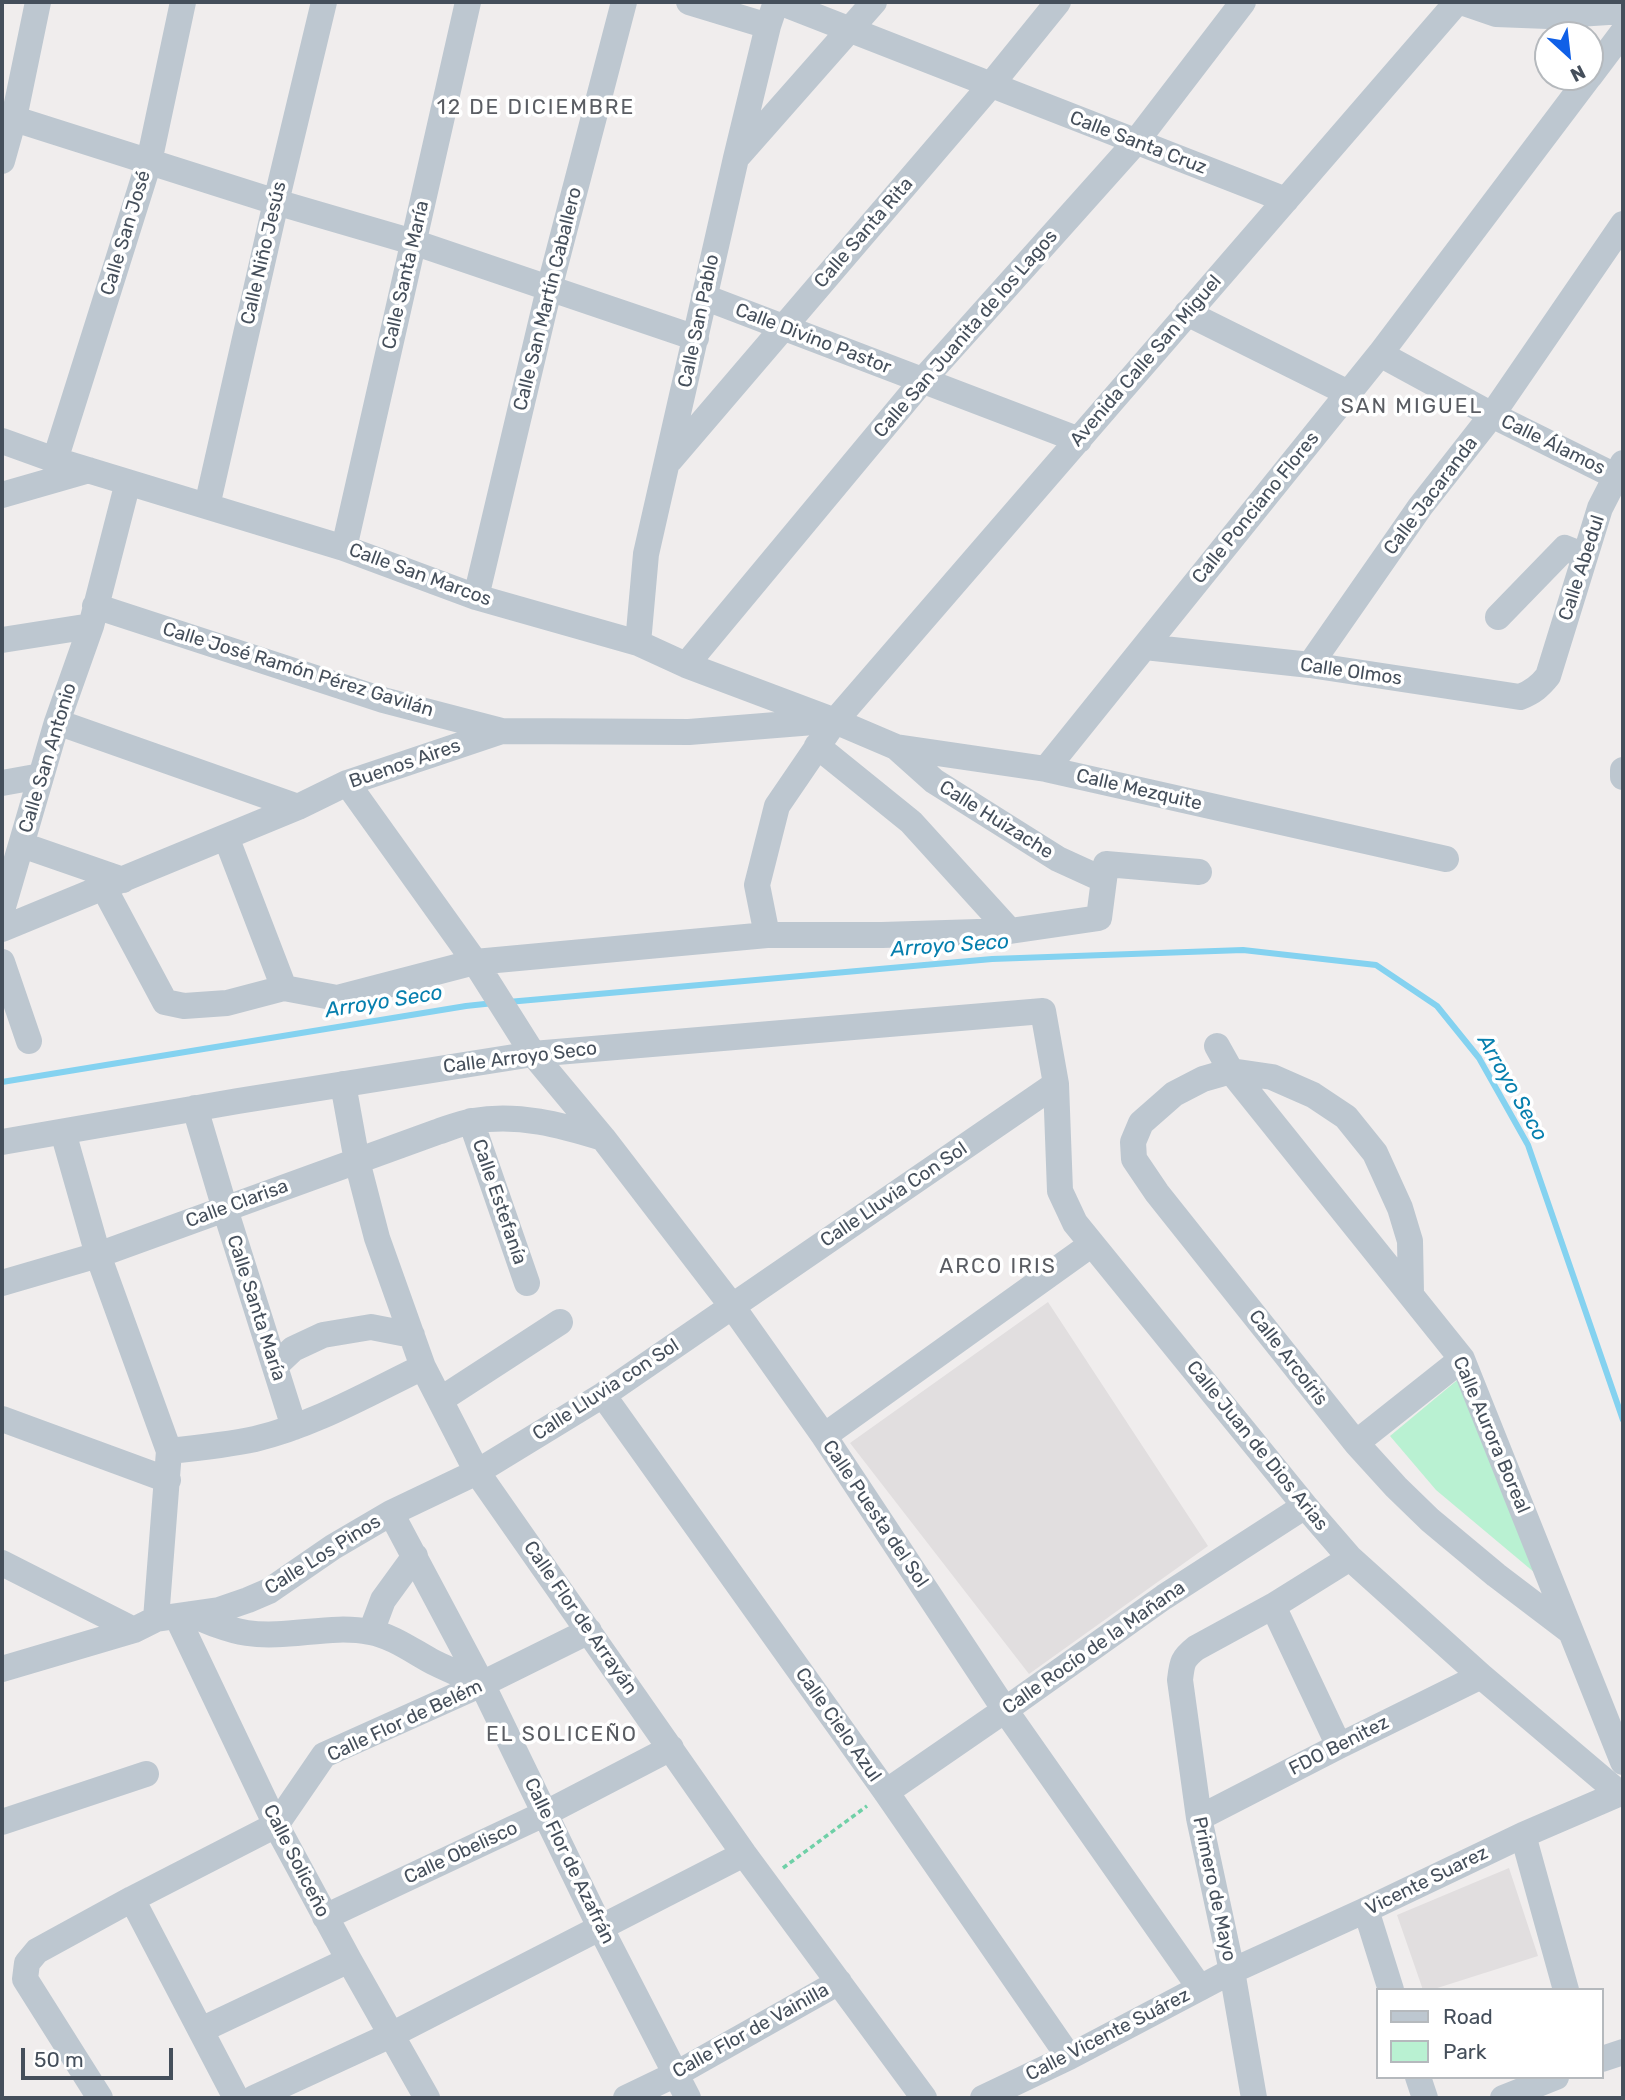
<!DOCTYPE html>
<html>
<head>
<meta charset="utf-8">
<style>
  body { margin:0 }
  #map { position:relative; width:1625px; height:2100px; overflow:hidden; background:#f0eded; font-family:Rubik,sans-serif }
  canvas { display:block }
  .frame { position:absolute; inset:0; border:4px solid #454f5b; pointer-events:none }
  .legend { position:absolute; left:1376px; top:1988px; width:228px; height:91px; box-sizing:border-box; background:#fff; border:2px solid #b5b9bd; margin:0; padding:9px 12px; list-style:none; font-size:21px; color:#454f5b }
  .legend li { display:flex; align-items:center; gap:14px; height:35px }
  .legend b { width:35px; border:2px solid #b5b9bd }
  .north { position:absolute; left:1534px; top:21px; width:70px; height:70px; box-sizing:border-box; background:#fff; border:2px solid #b5b9bd; border-radius:50%; rotate:153deg; font-size:19px; font-weight:700; line-height:28px; text-align:center; color:#454f5b }
  .north::after { content:''; display:block; margin:auto; width:24px; height:32px; background:#1060e7; clip-path:polygon(50% 0,100% 100%,50% 72%,0 100%) }
  .scale { position:absolute; left:21px; top:2048px; width:152px; height:32px; box-sizing:border-box; border:4px solid #454f5b; border-top:0; padding-left:9px; font-size:21px; line-height:24px; white-space:nowrap; color:#454f5b; -webkit-text-stroke:5px #fff; paint-order:stroke }
</style>
</head>
<body>
<div id="map">
<canvas width="1625" height="2100"></canvas>
<div class="frame"></div>
<ul class="legend">
<li><b style="height:9px;background:#bdc7d0"></b>Road</li>
<li><b style="height:19px;background:#b9f1d2"></b>Park</li>
</ul>
<div class="north">N</div>
<div class="scale">50 m</div>
</div>
<script>
const context = document.querySelector('canvas').getContext('2d');
context.lineJoin = 'round';
function fill(path, color) { context.fillStyle = color; context.fill(path, 'evenodd'); }
function trace(path, color, width, dash) { context.strokeStyle = color; context.lineWidth = width; context.lineCap = dash ? 'butt' : 'round'; context.setLineDash(dash || []); context.stroke(path); }
function label(font, color, halo, rows, align = 'center') {
  context.font = font + ' Rubik,sans-serif'; context.lineWidth = 7; context.setLineDash([]); context.textBaseline = 'middle'; context.strokeStyle = halo; context.fillStyle = color; for (const [text, x, y, turn = 0] of rows) {
    context.save(); context.translate(x, y); context.rotate((+turn || 0) * Math.PI / 180); context.textAlign = isNaN(turn) ? turn : align; if (halo) context.strokeText(text, 0, 0); context.fillText(text, 0, 0); context.restore();
  }
}
fill(new Path2D(`
  M1048 1302 1208 1546 1029 1674 850 1443Z
  M1509 1868 1538 1956 1431 1990H1423L1397 1915Z`), '#e1dedf');
fill(new Path2D(`
  M1461 1377 1535 1573 1436 1490 1390 1436Z`), '#b9f1d2');
trace(new Path2D(`
  M508 1002 992 959 1243 950 1376 965 1437 1006 1479 1058 1528 1145 1623 1420
  M2 1082 466 1006 494 1003`), '#84d2f0', 6);
trace(new Path2D(`
  M783 1868 867 1806`), '#6fd0a7', 3.5, [5, 3.5]);
trace(new Path2D(`
  M689 2 768 26
  M779 2 1286 200
  M1461 2 1496 14 1548 16 1623 11
  M1590 76 1623 32
  M2 115 276 202 413 242 696 338
  M739 155 874 2
  M2 161 14 118 38 2
  M704 297 1079 440
  M1187 313 1348 393
  M1380 354 1492 415 1615 476
  M2 441 55 460 344 548 476 597 638 643 686 665 835 721 896 747 1046 769 1446 859
  M55 460 149 162 183 2
  M670 460 990 86 1058 2
  M2 495 89 470
  M207 506 276 202 324 2
  M344 548 468 2
  M476 597 549 289 624 2
  M95 606 383 700 502 731
  M1498 617 1565 548 1585 556
  M2 640 91 626
  M638 643 646 554 736 158 768 26 776 2
  M1145 647 1310 665 1520 697C1533 692 1540 686 1548 676L1600 508 1623 463
  M686 665 923 380 1135 143 1243 2
  M1310 665 1420 507 1492 415 1623 224
  M57 722 298 807
  M817 746 911 822 1010 931
  M896 747 934 781 1058 859 1104 880
  M1046 769 1380 354 1589 77
  M1623 770V777
  M2 783 41 776
  M347 783 475 962 533 1054 603 1138 732 1306 824 1436 1005 1710 1200 1988
  M226 837 284 988
  M22 845 123 880
  M104 888 165 1002 184 1006 227 1003 284 988 337 998 475 962 767 935H882L1010 931 1099 918 1106 864 1199 872
  M2 910 57 722 91 626 128 482
  M2 929 298 807 347 783 502 731 689 732 826 721
  M767 935 757 885 777 806 835 721 1457 2
  M2 962 29 1041
  M1217 1046 1231 1071 1462 1359 1623 1762
  M343 1084 357 1161 377 1238 423 1367 477 1472 744 1854 924 2098
  M195 1108 225 1209 294 1427
  M471 1121 527 1283
  M63 1132 98 1255 169 1451 156 1619
  M2 1142 238 1101 533 1054 1043 1011 1056 1084 1060 1191 1075 1223 1305 1506 1350 1558 1481 1676 1619 1793
  M2 1283 98 1255 437 1132C449 1128 461 1123 473 1121 518 1113 561 1125 603 1138
  M1411 1293 1410 1241 1400 1208 1375 1153 1346 1117 1313 1095 1272 1077 1231 1071 1203 1079 1174 1094 1141 1123 1133 1142 1134 1159 1157 1193 1356 1443 1396 1487 1430 1520 1496 1575 1571 1632
  M275 1366 293 1349 323 1335 371 1327 412 1335
  M603 1395 886 1792 1069 2057
  M440 1400 560 1322
  M2 1419 168 1480
  M824 1436 1092 1244
  M1356 1443 1462 1359
  M169 1451C198 1448 227 1445 255 1439 314 1425 369 1393 423 1367
  M391 1513 482 1684 600 1927 688 2098
  M2 1563 134 1630
  M1273 1606 1339 1746
  M191 1614C209 1622 227 1630 247 1633 288 1639 330 1624 370 1632 393 1636 414 1652 433 1662 449 1670 466 1677 482 1684
  M177 1617 276 1825 349 1960 427 2098
  M371 1632 383 1600 415 1556
  M2 1669 134 1630 156 1619 219 1610 248 1600 269 1591 333 1547 391 1513 477 1472 603 1395 1056 1084
  M886 1792 1005 1710 1164 1597 1305 1506
  M1199 1818 1339 1746 1481 1676
  M2 1822 146 1774
  M1523 1835 1566 1990
  M132 1899 236 2098
  M1366 1910 1391 1990
  M325 1917 546 1813 671 1748
  M201 2030 349 1960
  M1602 2059 1623 2052
  M1418 2077 1425 2098
  M100 2098 25 1979 27 1963 37 1951 132 1899 276 1825 324 1755 482 1684 589 1631
  M254 2098 391 2035 744 1854
  M626 2098 676 2074 839 1982
  M983 2098 1069 2057 1232 1971 1366 1910 1523 1835 1623 1792
  M1254 2098 1232 1971 1199 1818 1180 1680C1182 1663 1182 1659 1196 1648L1273 1606 1350 1558
  M1503 2098 1556 2077`), '#bdc7d0', 26);
label('19px', '#454f5b', '#fff', [
  ["Calle Santa Cruz",1138,143,21],
  ["Calle San José",126,233,-73],
  ["Calle Santa Rita",864,233,-49],
  ["Calle Niño Jesús",264,253,-77],
  ["Calle Santa María",406,275,-77],
  ["Calle San Martín Caballero",548,299,-76],
  ["Calle San Pablo",699,321,-78],
  ["Calle San Juanita de los Lagos",966,334,-49],
  ["Calle Divino Pastor",813,339,21],
  ["Avenida Calle San Miguel",1146,361,-49],
  ["Calle Álamos",1553,445,26],
  ["Calle Jacaranda",1431,496,-53],
  ["Calle Ponciano Flores",1256,508,-51],
  ["Calle Abedul",1582,568,-72],
  ["Calle San Marcos",420,575,20],
  ["Calle José Ramón Pérez Gavilán",298,670,17],
  ["Calle Olmos",1351,672,8],
  ["Calle San Antonio",48,758,-73],
  ["Buenos Aires",405,764,-19],
  ["Calle Mezquite",1139,790,13],
  ["Calle Huizache",996,820,32],
  ["Calle Arroyo Seco",520,1058,-7],
  ["Calle Lluvia Con Sol",894,1195,-34],
  ["Calle Estefanía",499,1202,71],
  ["Calle Clarisa",237,1204,-20],
  ["Calle Santa María",256,1308,72],
  ["Calle Arcoíris",1288,1358,52],
  ["Calle Lluvia con Sol",606,1390,-33],
  ["Calle Aurora Boreal",1491,1435,67],
  ["Calle Juan de Dios Arias",1257,1446,51],
  ["Calle Puesta del Sol",875,1514,56],
  ["Calle Los Pinos",323,1555,-32],
  ["Calle Flor de Arrayán",580,1618,55],
  ["Calle Rocío de la Mañana",1094,1648,-35],
  ["Calle Flor de Belém",405,1721,-25],
  ["Calle Cielo Azul",838,1725,55],
  ["FDO Benitez",1339,1746,-27],
  ["Calle Obelisco",461,1853,-25],
  ["Calle Soliceño",296,1861,63],
  ["Calle Flor de Azafrán",569,1861,64],
  ["Vicente Suarez",1427,1881,-26],
  ["Primero de Mayo",1214,1889,78],
  ["Calle Flor de Vainilla",751,2031,-29],
  ["Calle Vicente Suárez",1108,2035,-27]
]);
context.letterSpacing = '2px';
label('21px', '#5a5d63', '#fff', [
  ["12 DE DICIEMBRE",536,108],
  ["SAN MIGUEL",1412,407],
  ["ARCO IRIS",998,1267],
  ["EL SOLICEÑO",562,1735]
]);
context.letterSpacing = '0px';
label('italic 21px', '#067fae', '#fff', [
  ["Arroyo Seco",950,946,-4],
  ["Arroyo Seco",384,1002,-9],
  ["Arroyo Seco",1512,1088,60]
]);
</script>
</body>
</html>
